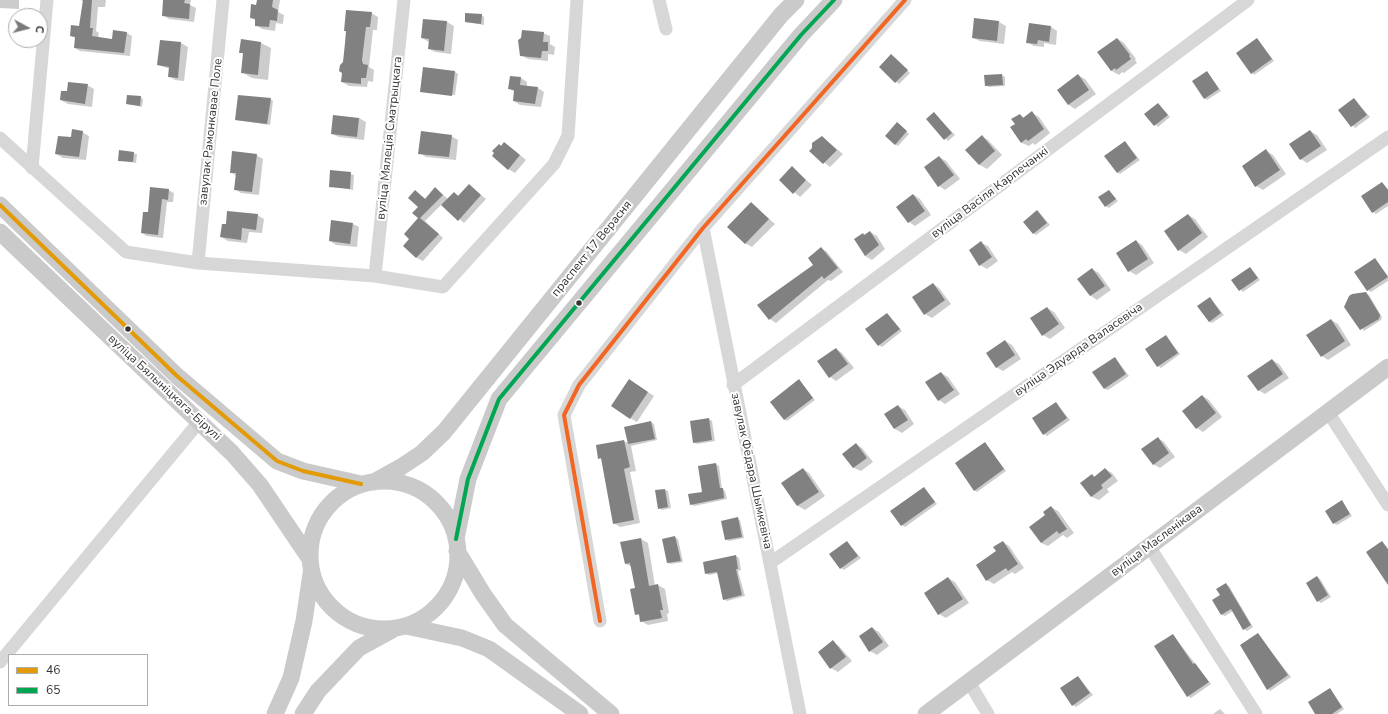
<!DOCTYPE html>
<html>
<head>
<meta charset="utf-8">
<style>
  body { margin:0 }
  #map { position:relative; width:1388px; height:714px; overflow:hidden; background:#fff; font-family:"Nunito Sans",sans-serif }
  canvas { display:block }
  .legend { position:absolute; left:8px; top:654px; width:140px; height:52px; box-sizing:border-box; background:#fff; border:1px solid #adadad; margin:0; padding:5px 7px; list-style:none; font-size:12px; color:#333 }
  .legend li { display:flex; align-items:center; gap:8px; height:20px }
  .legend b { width:20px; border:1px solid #adadad }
  .north { position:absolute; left:8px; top:8px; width:40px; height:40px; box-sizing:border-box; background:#fff; border:1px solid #adadad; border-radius:50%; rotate:97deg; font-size:11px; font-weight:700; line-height:16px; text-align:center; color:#333 }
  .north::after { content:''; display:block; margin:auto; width:14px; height:18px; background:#7a7a7a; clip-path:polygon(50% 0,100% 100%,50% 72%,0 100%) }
</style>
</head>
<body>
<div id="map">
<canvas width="1388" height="714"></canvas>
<ul class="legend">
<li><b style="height:5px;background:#e39a05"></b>46</li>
<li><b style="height:5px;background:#00a651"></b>65</li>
</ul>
<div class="north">С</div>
</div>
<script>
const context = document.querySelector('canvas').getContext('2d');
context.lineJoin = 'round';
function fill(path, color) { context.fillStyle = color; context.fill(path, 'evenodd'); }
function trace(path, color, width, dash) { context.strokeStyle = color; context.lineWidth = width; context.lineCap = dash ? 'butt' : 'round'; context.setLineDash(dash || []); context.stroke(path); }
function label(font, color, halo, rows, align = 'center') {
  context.font = font + ' "Nunito Sans",sans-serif'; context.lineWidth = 4; context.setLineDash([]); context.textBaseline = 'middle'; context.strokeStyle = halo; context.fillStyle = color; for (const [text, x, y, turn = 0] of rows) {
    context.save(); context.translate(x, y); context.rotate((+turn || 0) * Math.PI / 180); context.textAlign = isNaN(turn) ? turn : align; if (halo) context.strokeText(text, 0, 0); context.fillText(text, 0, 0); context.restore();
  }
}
fill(new Path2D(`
  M0 0H19V9L0 8Z
  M81 0H106L105 7H98L96 31 99 33 98 38 113 40 127 33 132 36 130 56 80 51 75 48 76 38 71 36 80 28 83 2Z
  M165 0H191L190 5 196 8 194 22 169 19 163 15Z
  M258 0H280L278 12 284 15 283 24 276 23 275 31 262 29 256 25V21L251 17 257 6Z
  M371 13 378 17 377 30H373L369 67 374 70 373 82 368 81 367 87 349 86 342 82 347 32 345 31Z
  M481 15 484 17V25L466 22Z
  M975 19 999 22 1006 26 1004 44 980 41 973 38Z
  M423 20 447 22 454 26 451 54 435 52 429 49V42L422 38Z
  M1051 27 1057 31 1056 45 1044 43V47L1034 46 1027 42Z
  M543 33 550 36V44L555 47 554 55 548 54V61L528 59 521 55Z
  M1118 39 1124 43 1136 59 1135 60 1137 63 1124 73 1122 72 1119 75 1112 71 1099 53Z
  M1257 39 1274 61 1254 75 1237 54Z
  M242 40 261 43 271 48 268 80 252 78 242 72 244 54 240 52Z
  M161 41 181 43 188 47 184 81 175 80 169 76 170 69 158 65Z
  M894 57 910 73 899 84 880 67Z
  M455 72 458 74 455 95 421 92Z
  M1207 72 1221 91 1207 100 1204 98Z
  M1002 75 1005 77V86L989 87 986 85Z
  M1078 75 1085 79 1096 94 1075 109 1069 105 1058 90Z
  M521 78 527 82V87L538 88 544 92 541 107 520 105 514 101 515 92 510 89Z
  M87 85 94 89 92 107 68 104 61 100 67 92Z
  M140 97 143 99 142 107 127 104Z
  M270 99 273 101 270 125 236 120Z
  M1354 99 1370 117 1355 128 1340 110Z
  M1158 104 1170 117 1158 127 1146 114Z
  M934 113 955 135 948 141 927 119Z
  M1032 113 1039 117 1050 133 1035 145 1033 143 1029 146 1022 143 1011 128 1016 125 1020 115 1025 118Z
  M359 118 366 122 364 140 339 137 332 134Z
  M900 125 909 134 898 146 895 144Z
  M1310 131 1317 135 1327 150 1307 163 1301 159Z
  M82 132 89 136 86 160 63 158 56 154 72 138Z
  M451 136 458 140 456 160 426 157 420 153Z
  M822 137 843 154 830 167 810 151Z
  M982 137 988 140 1002 155 987 169 980 165 967 150Z
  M1125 142 1140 160 1120 174 1117 172Z
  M505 143 526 160 515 173 508 169 502 147Z
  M120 151 137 154 136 163 119 160Z
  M1266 151 1273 155 1286 174 1263 190 1256 186Z
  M256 155 263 159 259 195 241 193 235 189 236 176 231 172Z
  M939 157 946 161 960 179 945 190 939 186Z
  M792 168 812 185 800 197 780 180Z
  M331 171 354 175 353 190 330 186Z
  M1382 183 1388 189V206L1376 214 1373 212Z
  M469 185 486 199 464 223 442 204 425 221 443 238 423 261 417 258 404 246 411 239 419 218V207L415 191 426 199 435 188 448 199 454 193 459 196Z
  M168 190 174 193 173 202H167L163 238 147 236 142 233 148 213Z
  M1109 191 1118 201 1109 208 1106 206Z
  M914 195 920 199 931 215 915 226 909 222Z
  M751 203 775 224 752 247 745 243Z
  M1038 211 1050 225 1036 235 1033 233Z
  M257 215 264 219 262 233 249 232 247 243 228 241 221 237 227 226Z
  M1188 215 1195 219 1208 237 1186 254 1179 250Z
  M353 224 359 227 357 247 336 245 330 241Z
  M870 232 877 236 885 249 872 260 865 256 863 234 865 236Z
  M1136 241 1142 245 1154 263 1136 275 1129 271Z
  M981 243 988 246 998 261 987 269 980 265Z
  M821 248 827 252 843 272 831 281 828 280 776 323 770 319 815 265Z
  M1375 259 1388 276V281L1371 292 1368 290Z
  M1250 268 1260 280 1243 292 1232 280Z
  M1092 269 1099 273 1111 290 1097 300 1091 296 1079 279Z
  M933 284 939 288 951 304 932 318 925 314Z
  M1365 293 1369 295 1382 317 1381 320 1364 331 1346 309 1349 297Z
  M1210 298 1224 315 1212 323 1209 322Z
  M1047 308 1054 312 1065 328 1050 339 1043 335Z
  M887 314 902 331 882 347 879 345Z
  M1331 320 1338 324 1351 345 1328 360 1322 356Z
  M1166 336 1180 354 1161 368 1158 366Z
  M1005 341 1012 345 1021 359 1003 371 996 367Z
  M836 349 842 353 854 368 836 381 830 377Z
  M1115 358 1129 376 1108 390 1105 389Z
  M1272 360 1279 364 1289 378 1265 394 1258 390Z
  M941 373 948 377 960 394 945 404 939 400Z
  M799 381 815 400 787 421 784 419Z
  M636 384 654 396 637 422 630 418Z
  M1203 396 1209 400 1222 417 1203 432 1197 428Z
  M1056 403 1070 420 1047 436 1044 434Z
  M898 406 905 410 914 424 902 433 895 429 886 415Z
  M709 419 712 421 715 441 697 444 694 442Z
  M651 422 654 424 657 440 631 446 636 471 630 472 640 523 620 527 614 523 603 460 599 458 597 446 624 441 628 443Z
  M1158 438 1164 442 1175 457 1160 468 1153 464Z
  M985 443 1006 471 977 492 974 490Z
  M856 444 862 448 873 462 861 471 854 468 843 454Z
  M716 464 719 466 722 489 725 491 727 499 694 506 691 504 703 492Z
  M803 469 809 473 825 496 805 510 798 506 783 483Z
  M1105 469 1112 473 1118 481 1107 489 1109 492 1099 500 1092 497 1082 483 1092 475 1096 477Z
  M924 488 937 504 905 527 902 525Z
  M665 490 668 491 671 508 662 510 659 508Z
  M1342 502 1352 516 1337 525 1334 523Z
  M1051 507 1058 511 1074 533 1067 538 1063 535 1048 546 1041 543 1047 515Z
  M737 519 740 520 744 538 729 541 726 539Z
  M675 537 678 539 683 562 671 564 668 563 663 540Z
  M641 539 648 543 655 586 658 585 665 589 669 613 667 614 668 621 648 625 641 621 640 616 636 614V589L632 567 626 564Z
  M847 542 861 558 844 570 841 568Z
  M1003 542 1009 546 1024 568 1015 574 1012 572 994 584 987 580Z
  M736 556 739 558 741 570 738 571 745 596 727 601 724 599 718 573 709 575 706 573Z
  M1317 577 1320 579 1331 597 1321 603 1318 601Z
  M948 578 955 582 969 603 946 618 939 614 925 594Z
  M1226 585 1229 586 1253 627 1247 631 1244 629 1233 611 1225 616 1222 615V596Z
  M872 628 879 632 889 646 877 655 870 651Z
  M1173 635 1211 684 1191 698 1188 696Z
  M1258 635 1291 677 1270 691 1256 671 1258 670Z
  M833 642 839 646 852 661 838 672 831 668 819 652Z
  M1078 677 1093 695 1076 707 1073 705Z
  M1330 689 1344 709 1337 714H1317Z
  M1220 709 1225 714H1213Z`), '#0003');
fill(new Path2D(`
  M83 0H92L90 28H93L92 36 112 39 113 30 127 32 124 53 74 48 75 37 70 36 71 25 79 26Z
  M163 0H185L184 3 190 4 189 19 162 16Z
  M257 0H273L272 7 278 10 277 21 270 20 269 27 255 26V19L250 18 251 4 256 5Z
  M346 10 372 12 370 27H366L362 60 363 64 368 65 366 78H361V84L341 82 342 73 339 71 340 65 343 62 345 43 346 31H344Z
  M465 13 482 14 481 24 465 22Z
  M974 18 999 21 997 41 972 38Z
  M423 19 447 21 444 51 428 49 429 39 421 38Z
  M1029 23 1051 26 1049 42 1038 40 1037 44 1026 43Z
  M522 30 544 32 543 42H548V51H542L541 58 520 56 518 40 521 38Z
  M1117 38 1130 55 1129 56 1131 59 1116 70 1115 68 1111 71 1097 52Z
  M1257 38 1272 59 1251 74 1236 53Z
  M241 39 261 42 258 75 241 73 243 53H239Z
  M160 40 181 42 178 78 168 77 169 67 157 65Z
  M891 54 908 70 895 83 879 67Z
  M423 67 455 71 452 96 420 92Z
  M1207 71 1219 89 1204 99 1192 81Z
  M1002 74 1003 85 985 86 984 75Z
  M1078 74 1089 90 1068 105 1057 90Z
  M510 76 521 77 520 85 538 87 535 104 513 101 514 90 508 89Z
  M68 82 88 84 85 104 60 100 61 91H67Z
  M127 95 141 96 140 106 126 104Z
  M238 95 271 98 267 124 235 120Z
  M1354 98 1367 115 1351 127 1338 110Z
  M1158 103 1168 115 1154 126 1144 114Z
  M1032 111 1044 129 1028 141 1026 139 1021 143 1010 127 1015 124 1011 119 1020 114 1023 118Z
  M934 112 952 133 944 140 926 119Z
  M333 115 359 118 357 137 331 134Z
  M897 122 907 131 895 145 885 136Z
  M72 129 83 131 79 157 55 154 58 136 71 137Z
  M1310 130 1321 146 1300 160 1289 144Z
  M421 131 452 135 449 157 418 154Z
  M982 135 995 151 979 165 965 150Z
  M822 136 837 150 823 164 809 151 812 148V143Z
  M1125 141 1137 158 1117 173 1104 156Z
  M504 142 520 155 508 170 492 156 494 153 492 151 499 144 501 146Z
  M1266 149 1280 170 1255 187 1242 166Z
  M119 150 134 152 133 162 118 161Z
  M232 151 257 154 252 192 234 190 236 173H230Z
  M939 156 954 175 938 187 924 167Z
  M792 166 806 180 793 194 779 180Z
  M330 170 351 172 350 189 329 187Z
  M1382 182 1388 190V202L1372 213 1361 196Z
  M469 184 481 195 458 221 441 205 454 192 458 196Z
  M150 187 169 189 168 200 162 199 158 235 141 233 143 212H148Z
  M435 187 443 195 420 218 439 234 416 258 403 246 409 239 404 234 418 218 412 213 418 207 408 198 415 190 425 199Z
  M1109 190 1116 199 1105 207 1098 197Z
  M913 194 925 211 908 223 896 207Z
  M751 202 769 219 745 244 727 227Z
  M1037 210 1047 223 1033 234 1023 222Z
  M227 211 258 214 256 230 242 228 241 240 220 237 222 224H226Z
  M1188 214 1202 233 1178 251 1164 231Z
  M331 220 353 223 350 244 329 241Z
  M870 231 879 245 865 256 854 239 863 233 864 235Z
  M1136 240 1148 259 1128 272 1116 253Z
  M981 241 992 257 979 266 969 250Z
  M821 247 838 268 824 279 822 276 769 320 757 305 813 265 808 258Z
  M1375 258 1388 277 1367 291 1354 272Z
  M1250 267 1258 278 1239 291 1231 280Z
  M1092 268 1105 286 1090 296 1077 279Z
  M933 283 945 300 924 315 912 297Z
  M1366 292 1380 315 1379 319 1360 330 1344 307 1349 296 1352 294Z
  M1210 297 1221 313 1209 322 1197 306Z
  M1047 307 1059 324 1042 336 1030 318Z
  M887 313 900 329 878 346 865 329Z
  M1331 319 1345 341 1321 357 1306 335Z
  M1166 335 1178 353 1157 367 1145 349Z
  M1005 340 1015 355 996 368 986 353Z
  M836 348 848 364 829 378 817 361Z
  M1115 357 1126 374 1104 389 1092 372Z
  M1272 359 1283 374 1258 391 1247 376Z
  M941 372 954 390 938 401 925 382Z
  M629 379 648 392 630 419 611 406Z
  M799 379 813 398 784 420 770 402Z
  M1202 395 1216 413 1196 429 1182 411Z
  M1056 402 1067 418 1043 435 1032 418Z
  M898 405 908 420 894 429 884 414Z
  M709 418 712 440 693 443 690 421Z
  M651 421 655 439 628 444 624 427Z
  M1158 437 1169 453 1153 465 1141 449Z
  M624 440 630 467 624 469 634 520 613 524 601 458 598 459 596 445Z
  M985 442 1004 469 974 491 955 463Z
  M856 443 867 458 853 468 842 454Z
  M716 463 720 488H723L724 498 690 505 688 494 702 492 698 466Z
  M803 468 819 492 797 506 781 483Z
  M1105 468 1112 476 1101 485 1103 488 1091 497 1080 483 1092 474 1094 477Z
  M924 487 935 502 901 526 890 511Z
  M665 489 668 507 658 509 655 490Z
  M1342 500 1350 514 1333 524 1325 511Z
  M1051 506 1067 529 1059 534 1057 531 1041 543 1029 527 1045 515 1043 512Z
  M738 517 742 537 725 540 721 521Z
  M675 536 681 561 667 563 662 539Z
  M641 538 649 586 658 584 663 610H660L662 618 640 622 639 614 635 615 630 589 635 588 630 563 625 564 620 542Z
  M847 541 858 556 840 569 829 554Z
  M1003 541 1018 564 1008 571 1006 568 986 581 976 565 996 551 993 547Z
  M1382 541 1388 549V585L1366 552Z
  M736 555 738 569H736L742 595 723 600 717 572 705 574 703 562Z
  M1317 576 1328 595 1317 602 1306 583Z
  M948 577 963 599 938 615 924 593Z
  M1226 583 1251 625 1243 630 1231 609 1221 615 1212 600 1220 595 1216 589Z
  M872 627 883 642 869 652 859 636Z
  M1258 633 1288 675 1267 690 1240 645Z
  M1173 634 1193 664 1195 663 1209 682 1187 697 1154 646Z
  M833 640 846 657 830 669 818 652Z
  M1078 676 1090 693 1072 706 1060 688Z
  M1330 688 1342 707 1332 714H1315L1308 702Z`), '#818181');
trace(new Path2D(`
  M659 0 666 29
  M0 138 126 252 198 263 375 276 443 287 554 164 568 136 577 0
  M32 168 47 0
  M703 228 800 714
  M198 263 223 0
  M375 276 404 0
  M733 385 1248 0
  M1328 412 1388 505
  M1149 546 1256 714
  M770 563 1388 137
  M600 621 564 415 579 385 703 228 905 0
  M0 662 199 422
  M969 682 988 714`), '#d7d7d7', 13);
trace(new Path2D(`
  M0 205 177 376 277 461 303 471 361 484
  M0 232 232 453 260 485 310 559
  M310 555a74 74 0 1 1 148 0a74 74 0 1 1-148 0Z
  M374 482 401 467 422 453 444 432 781 15 796 0
  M456 539 468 479 499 399 801 35 834 0
  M457 551 483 594 505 625 611 714
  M406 626 462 638 489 649 580 714
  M275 714 291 678 304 621 311 574
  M303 714 318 691 359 648 392 630
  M926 714 1388 367`), '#cacaca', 17);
trace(new Path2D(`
  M0 205 177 376 277 461 303 471 361 484`), '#e39a05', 4);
trace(new Path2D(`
  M456 539 468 479 499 399 801 35 834 0`), '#00a651', 4);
trace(new Path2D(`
  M600 621 564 415 579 385 703 228 905 0`), '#f26522', 4);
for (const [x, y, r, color] of [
  [579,303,3.5,"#333"],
  [128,329,3.5,"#333"]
]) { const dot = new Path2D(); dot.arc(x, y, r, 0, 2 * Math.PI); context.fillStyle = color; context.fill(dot); trace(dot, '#fff', 1.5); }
label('12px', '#333', '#fff', [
  ["завулак Рамонкавае Поле",211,132,-84],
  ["вуліца Мялеція Сматрыцкага",390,138,-84],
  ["вуліца Васіля Карпечанкі",990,193,-37],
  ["праспект 17 Верасня",592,249,-51],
  ["вуліца Эдуарда Валасевіча",1079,350,-35],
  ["вуліца Бялыніцкага-Бірулі",164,388,43],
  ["завулак Фёдара Шымкевіча",751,471,78],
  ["вуліца Масленікава",1157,541,-37]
]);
</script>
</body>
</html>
